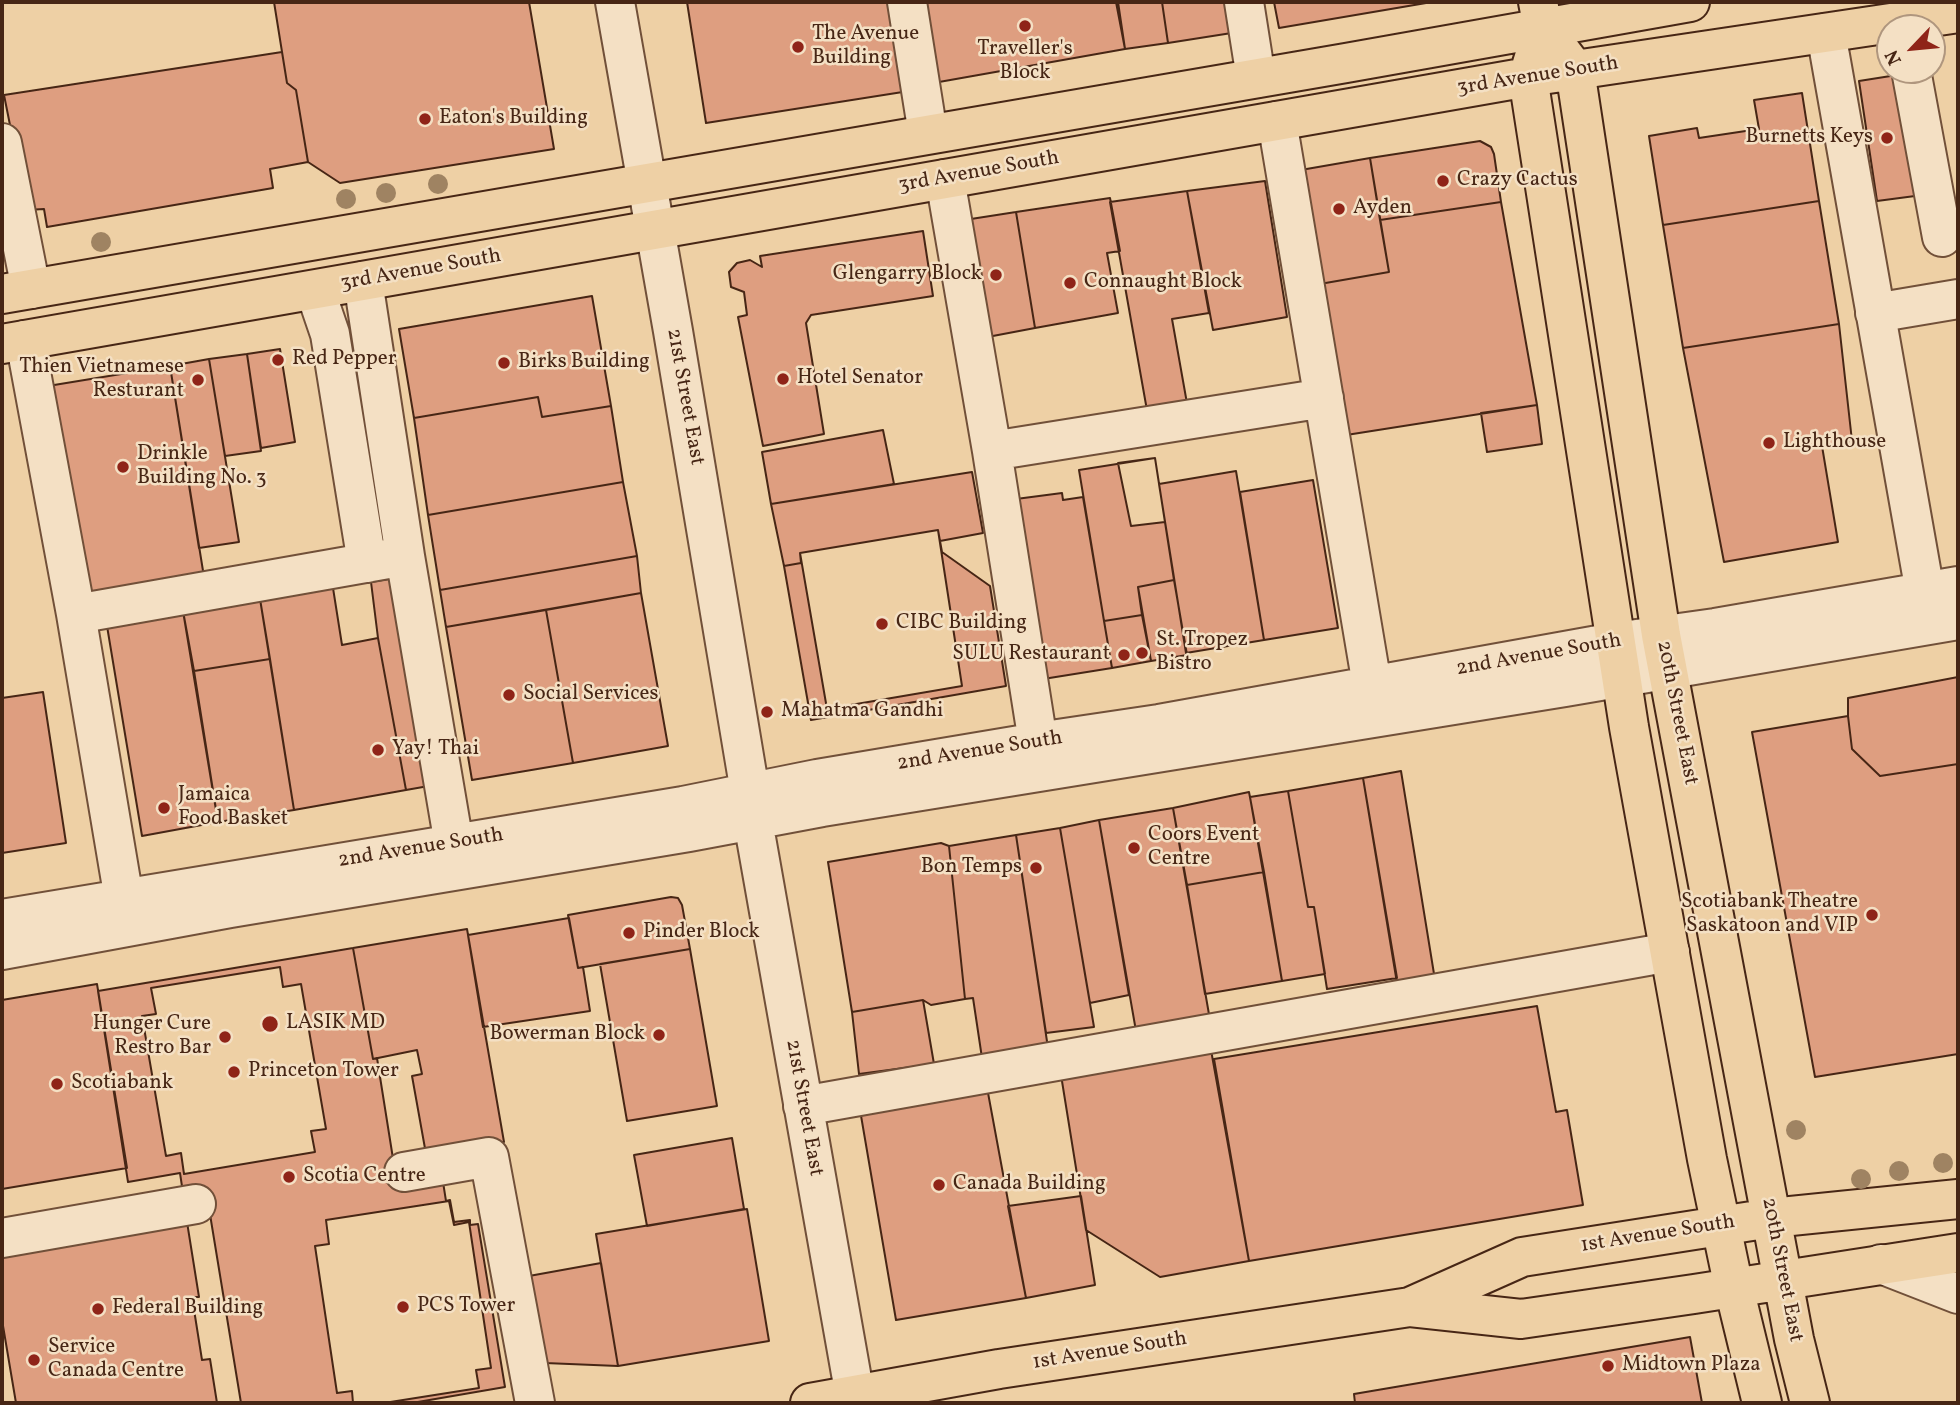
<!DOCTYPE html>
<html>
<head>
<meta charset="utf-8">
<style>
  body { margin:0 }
  #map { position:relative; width:1960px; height:1405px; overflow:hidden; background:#eed0a5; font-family:Vollkorn,serif }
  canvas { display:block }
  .frame { position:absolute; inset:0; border:4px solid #472615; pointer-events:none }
  .north { position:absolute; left:1876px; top:14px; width:70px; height:70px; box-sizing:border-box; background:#f4e0c4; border:2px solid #af967e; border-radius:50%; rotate:244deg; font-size:19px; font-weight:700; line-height:28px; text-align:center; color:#472615 }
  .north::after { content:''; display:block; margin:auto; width:24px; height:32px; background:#8f2418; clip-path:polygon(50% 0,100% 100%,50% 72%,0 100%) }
</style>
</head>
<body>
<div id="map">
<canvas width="1960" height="1405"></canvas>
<div class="frame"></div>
<div class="north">N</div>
</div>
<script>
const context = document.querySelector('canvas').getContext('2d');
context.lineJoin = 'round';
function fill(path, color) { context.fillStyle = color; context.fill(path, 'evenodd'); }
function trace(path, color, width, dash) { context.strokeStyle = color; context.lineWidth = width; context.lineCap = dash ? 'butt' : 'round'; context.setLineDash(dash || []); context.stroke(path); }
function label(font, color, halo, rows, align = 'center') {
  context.font = font + ' Vollkorn,serif'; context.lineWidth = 5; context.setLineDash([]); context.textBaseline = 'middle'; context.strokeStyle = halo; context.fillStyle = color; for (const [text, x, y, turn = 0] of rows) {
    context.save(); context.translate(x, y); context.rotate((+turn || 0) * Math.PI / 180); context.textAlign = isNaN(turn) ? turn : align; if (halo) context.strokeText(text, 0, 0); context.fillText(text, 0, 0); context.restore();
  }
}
const building = new Path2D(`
  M274 2H529L554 149 340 183 308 162 296 90 287 83Z
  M687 2H894L909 91 706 123Z
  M926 2H1116L1125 49 939 82Z
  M1118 2H1162L1168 43 1125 49Z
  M1162 2H1234L1238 32 1168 43Z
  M1274 2H1432L1279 28Z
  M282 52 287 83 296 90 308 162 270 169 273 188 47 227 44 209 27 210 4 95Z
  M1897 75 1915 196 1877 201 1859 81Z
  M1802 93 1819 201 1663 225 1649 136 1697 128 1699 138 1759 129 1754 100Z
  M1480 141 1491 147 1494 154 1501 202 1380 220 1370 158Z
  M1370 158 1389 272 1314 285 1295 171Z
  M1265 181 1287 317 1213 330 1187 191Z
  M1187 191 1209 313 1172 319 1188 409 1148 416 1110 202Z
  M1110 198 1120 251 1107 253 1118 313 1035 328 1016 212Z
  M1819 201 1839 324 1683 348 1663 225Z
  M1501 202 1537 405 1340 436 1314 285 1389 272 1380 220Z
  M1016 212 1035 328 977 339 958 221Z
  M923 231 933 296 811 315 806 323 824 434 763 446 738 317 747 315 744 292 731 287 729 272 737 263 750 260 762 267 760 256Z
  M592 296 611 406 542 417 538 397 414 418 399 329Z
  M1839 324 1852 441 1822 446 1838 542 1724 562 1683 348Z
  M280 349 295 442 261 448 247 354Z
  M247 354 261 451 225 456 209 359Z
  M209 359 239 542 199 548 170 366Z
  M170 366 204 577 82 596 48 386Z
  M538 397 542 417 611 406 623 482 428 515 414 418Z
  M1537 405 1542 444 1487 452 1481 413Z
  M883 430 894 484 771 504 762 452Z
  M1155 458 1174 580 1138 587 1142 615 1104 621 1079 470Z
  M1155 458 1165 522 1131 526 1118 463Z
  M1236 471 1264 640 1186 653 1159 484Z
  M972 472 983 533 940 541 938 530 800 553 801 563 784 566 771 504Z
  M1313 480 1338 628 1264 640 1240 492Z
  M623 482 637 556 440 590 428 515Z
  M1062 493 1063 500 1083 497 1112 668 1037 680 1016 499Z
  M938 530 962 686 827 709 800 553Z
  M938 530 942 552 990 586 1006 686 811 720 784 566 801 563 800 553Z
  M637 556 641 593 446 627 440 590Z
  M406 576 440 784 406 790 378 638 371 582Z
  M1174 580 1187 655 1151 661 1138 587Z
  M333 588 342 645 378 638 406 790 294 810 260 599Z
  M641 593 668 746 573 763 546 610Z
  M260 599 270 659 194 671 183 611Z
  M546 610 573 763 472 780 446 627Z
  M183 611 218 822 142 836 107 626Z
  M1142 615 1151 661 1112 668 1104 621Z
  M270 659 294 810 218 822 194 671Z
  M1958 677V764L1880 776 1852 749 1848 716V698Z
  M43 692 66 843 2 853V698Z
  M1848 716 1852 749 1880 776 1958 764V1054L1815 1077 1752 732Z
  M1401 771 1435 980 1398 989 1363 778Z
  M1363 778 1397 978 1327 989 1314 907H1308L1288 791Z
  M1288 791 1308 907H1314L1325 974 1282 981 1250 797Z
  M1249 792 1264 872 1187 885 1173 808Z
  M1173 808 1210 1020 1136 1031 1099 820Z
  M1099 820 1129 995 1090 1003 1060 828Z
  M1060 828 1094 1027 1046 1033 1016 835Z
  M1016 835 1048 1048 982 1058 973 998 965 999 949 846Z
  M941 843 949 846 965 999 931 1005 923 1000 852 1012 828 862Z
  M1264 872 1282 981 1205 994 1187 885Z
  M671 897 678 898 682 905 690 949 578 968 568 915Z
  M569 918 578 968 583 967 590 1011 483 1027 468 935Z
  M467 929 504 1142 426 1154 412 1076 422 1074 417 1050 373 1059 353 948Z
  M353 948 373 1059 377 1058 398 1190 443 1182 446 1201 450 1200 454 1222 470 1220V1225L478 1224 505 1387 412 1403H241L206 1190 183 1193 180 1173 128 1182 98 991Z
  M690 949 717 1106 627 1121 600 964Z
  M280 967 283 987 301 984 326 1129 311 1131 315 1152 184 1174 181 1153 166 1156 142 1016 156 1014 151 988Z
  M97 984 127 1168 2 1189V1000Z
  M923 1000 934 1064 859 1074 852 1012Z
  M1537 1006 1556 1112 1567 1110 1583 1205 1249 1261 1214 1059Z
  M1211 1050 1249 1261 1160 1277 1086 1230 1061 1075Z
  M986 1082 1026 1298 896 1320 859 1104Z
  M732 1138 744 1209 647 1226 634 1155Z
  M1081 1196 1095 1285 1026 1298 1008 1206Z
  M449 1201 454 1225 469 1222 491 1368 476 1370 479 1388 384 1403H353L352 1391 337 1393 315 1246 329 1244 326 1220Z
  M747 1209 769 1341 618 1366 596 1234Z
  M187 1222 199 1297H192L202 1360 210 1359 217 1403H16L2 1320V1253Z
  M601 1263 618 1366 545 1363 529 1276Z
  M1690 1337 1702 1403H1355L1354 1394Z`);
fill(building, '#de9e80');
trace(building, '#472615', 2);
const minor = new Path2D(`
  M615 2 673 331 750 792
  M907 2 928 134
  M1244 2 1256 78
  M1826 33 1925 592
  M1911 70 1942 237
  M1277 121 1372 685
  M2 143 31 289
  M945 179 992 451 1038 742
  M363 281 405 556 454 844
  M315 290 330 334 367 563
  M1875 313 1958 299
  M25 340 76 614 124 899
  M992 451 1324 398
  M76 614 405 556
  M753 821 855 1396
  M2 919 683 806 817 779 1038 742 1159 724 1615 642 1715 628 1958 586
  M2 950 230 908 689 832 822 807 1565 687 1958 620
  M803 1106 1670 952
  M404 1172 489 1157 535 1403
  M2 1238 196 1204
  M1881 1264 1958 1294`);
const major = new Path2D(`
  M1538 2 1543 28 1528 77 1629 727 1707 1159 1734 1288 1762 1403
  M1559 49 1575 70 1661 635 1794 1339 1810 1403
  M2 294 1346 63 1690 2
  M2 344 1528 77 1958 13
  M1412 1306 1522 1257 1771 1218 1958 1199
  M810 1403 999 1369 1410 1307 1521 1319 1694 1294 1958 1253`);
trace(minor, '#715039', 42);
trace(major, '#472615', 42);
trace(minor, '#f4e0c4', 38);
trace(major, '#eed0a5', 38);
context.fillStyle = '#9f8362';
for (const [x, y] of [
  [438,184],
  [386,193],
  [346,199],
  [101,242],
  [1796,1130],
  [1943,1163],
  [1899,1171],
  [1861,1179]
]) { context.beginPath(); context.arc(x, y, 10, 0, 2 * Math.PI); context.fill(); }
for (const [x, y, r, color] of [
  [1025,26,7,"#8f2418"],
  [798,47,7,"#8f2418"],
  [425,119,7,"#8f2418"],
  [1887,138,7,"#8f2418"],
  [1443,181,7,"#8f2418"],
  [1339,209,7,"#8f2418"],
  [996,275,7,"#8f2418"],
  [1070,283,7,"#8f2418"],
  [278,360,7,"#8f2418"],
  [504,363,7,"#8f2418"],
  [783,379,7,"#8f2418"],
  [198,380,7,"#8f2418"],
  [1769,443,7,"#8f2418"],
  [123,467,7,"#8f2418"],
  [882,624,7,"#8f2418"],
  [1142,653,7,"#8f2418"],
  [1124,655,7,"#8f2418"],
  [509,695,7,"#8f2418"],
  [767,712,7,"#8f2418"],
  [378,750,7,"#8f2418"],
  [164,808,7,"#8f2418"],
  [1134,848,7,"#8f2418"],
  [1036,868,7,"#8f2418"],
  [1872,915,7,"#8f2418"],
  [629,933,7,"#8f2418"],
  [270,1024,9,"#8f2418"],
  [659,1035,7,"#8f2418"],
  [225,1037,7,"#8f2418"],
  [234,1072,7,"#8f2418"],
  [57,1084,7,"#8f2418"],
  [289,1177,7,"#8f2418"],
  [939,1185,7,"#8f2418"],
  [403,1307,7,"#8f2418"],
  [98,1309,7,"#8f2418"],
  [34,1360,7,"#8f2418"],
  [1608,1366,7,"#8f2418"]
]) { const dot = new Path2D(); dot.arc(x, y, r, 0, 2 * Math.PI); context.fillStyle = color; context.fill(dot); trace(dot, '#f4e0c4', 2.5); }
label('21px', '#472615', '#f4e0c4', [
  ["The Avenue",812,35],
  ["Building",812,59],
  ["Traveller's",1025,50,"center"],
  ["Block",1025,74,"center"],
  ["Eaton's Building",439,119],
  ["Burnetts Keys",1873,138,"right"],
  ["Crazy Cactus",1457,181],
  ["Ayden",1353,209],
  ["Glengarry Block",982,275,"right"],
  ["Connaught Block",1084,283],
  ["Red Pepper",292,360],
  ["Birks Building",518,363],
  ["Thien Vietnamese",184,368,"right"],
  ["Resturant",184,392,"right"],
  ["Hotel Senator",797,379],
  ["Lighthouse",1783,443],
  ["Drinkle",137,455],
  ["Building No. 3",137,479],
  ["CIBC Building",896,624],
  ["St. Tropez",1156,641],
  ["Bistro",1156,665],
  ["SULU Restaurant",1110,655,"right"],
  ["Social Services",523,695],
  ["Mahatma Gandhi",781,712],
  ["Yay! Thai",392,750],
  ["Jamaica",178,796],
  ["Food Basket",178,820],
  ["Coors Event",1148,836],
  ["Centre",1148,860],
  ["Bon Temps",1022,868,"right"],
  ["Scotiabank Theatre",1858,903,"right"],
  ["Saskatoon and VIP",1858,927,"right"],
  ["Pinder Block",643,933],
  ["LASIK MD",286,1024],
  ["Hunger Cure",211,1025,"right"],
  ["Restro Bar",211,1049,"right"],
  ["Bowerman Block",645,1035,"right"],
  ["Princeton Tower",248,1072],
  ["Scotiabank",71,1084],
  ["Scotia Centre",303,1177],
  ["Canada Building",953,1185],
  ["PCS Tower",417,1307],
  ["Federal Building",112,1309],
  ["Service",48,1348],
  ["Canada Centre",48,1372],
  ["Midtown Plaza",1622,1366]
], 'left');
label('21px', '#472615', '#f4e0c4', [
  ["3rd Avenue South",1538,77,-9],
  ["3rd Avenue South",979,173,-10],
  ["3rd Avenue South",421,271,-10],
  ["21st Street East",684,397,80],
  ["2nd Avenue South",1539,656,-10],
  ["20th Street East",1676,713,79],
  ["2nd Avenue South",980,752,-9],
  ["2nd Avenue South",421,849,-9],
  ["21st Street East",803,1108,80],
  ["1st Avenue South",1658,1235,-9],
  ["20th Street East",1781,1270,79],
  ["1st Avenue South",1110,1352,-9]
]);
</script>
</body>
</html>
